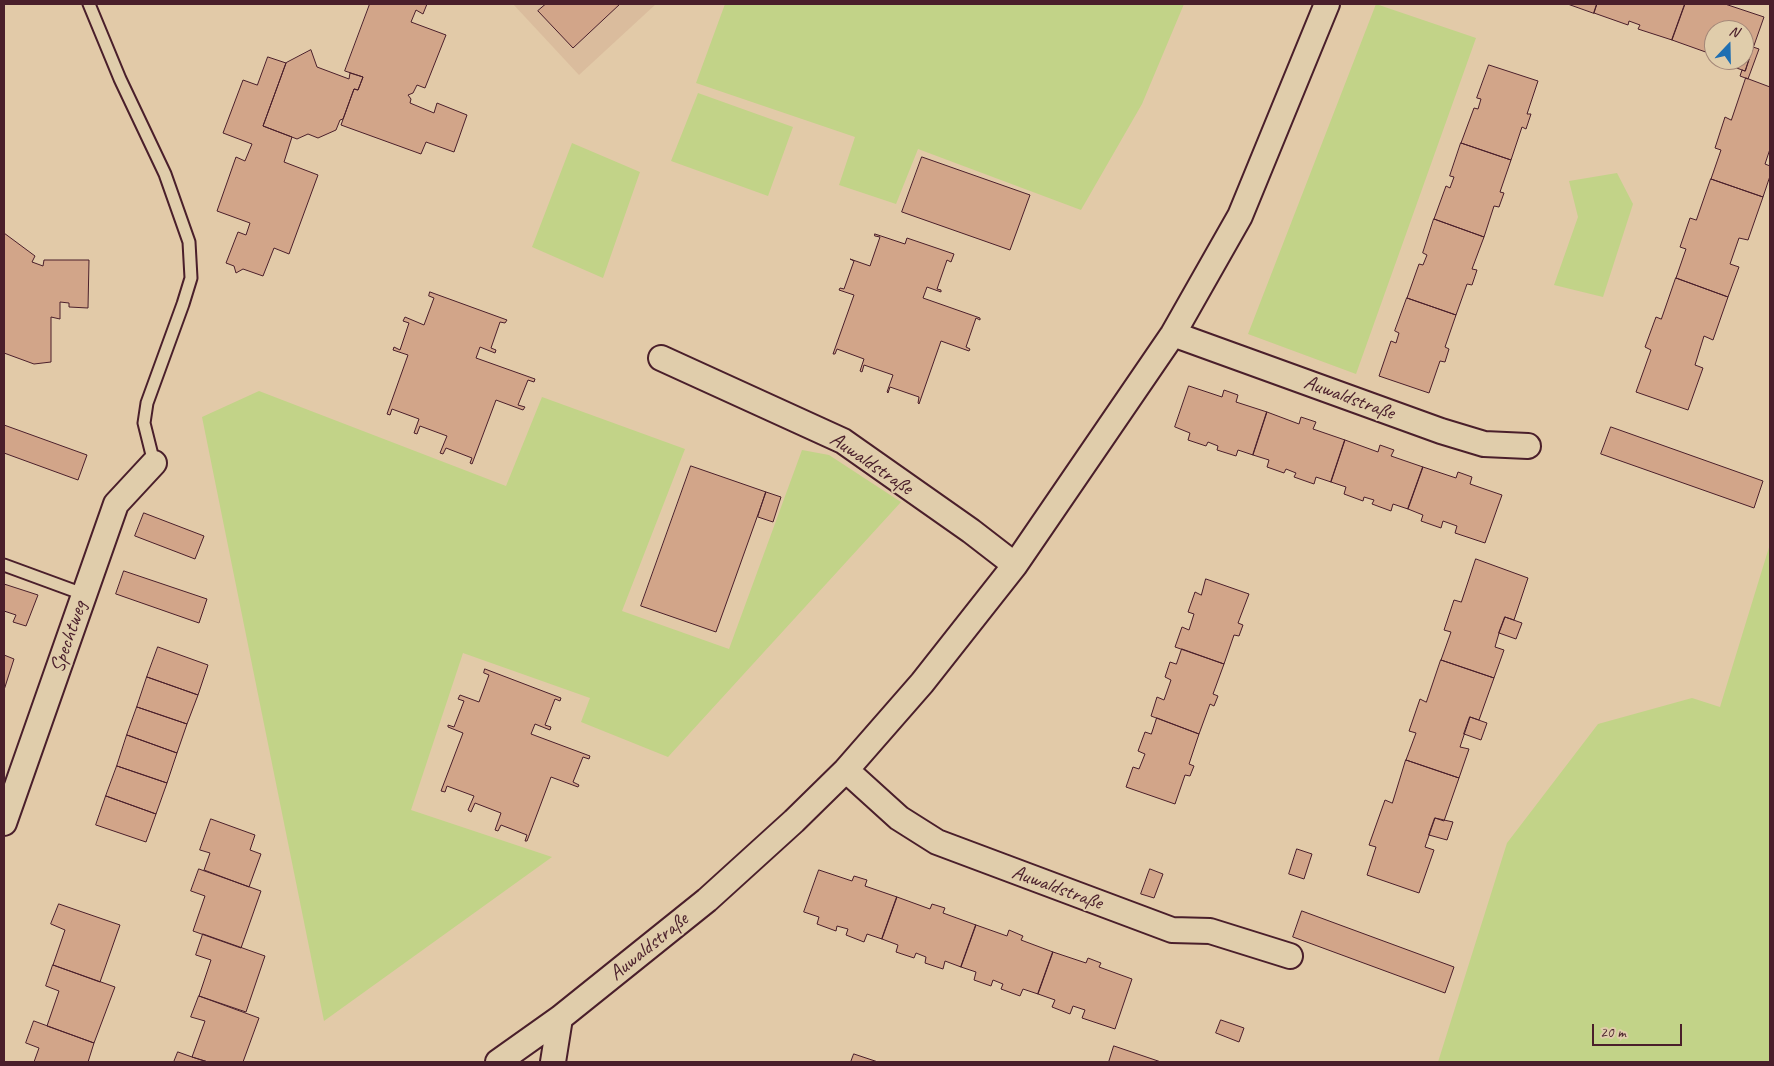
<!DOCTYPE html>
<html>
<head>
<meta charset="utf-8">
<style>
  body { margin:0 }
  #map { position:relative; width:1774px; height:1066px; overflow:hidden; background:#e2caa8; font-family:Caveat,sans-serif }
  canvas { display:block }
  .frame { position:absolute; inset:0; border:5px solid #4a1f2b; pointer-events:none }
  .north { position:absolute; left:1704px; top:20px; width:50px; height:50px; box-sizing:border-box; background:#e0cdab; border:1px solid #a48778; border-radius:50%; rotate:21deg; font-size:14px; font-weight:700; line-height:20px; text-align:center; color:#4a1f2b }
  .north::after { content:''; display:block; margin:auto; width:18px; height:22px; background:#1f6fb2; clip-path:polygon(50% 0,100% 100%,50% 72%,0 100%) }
  .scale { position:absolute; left:1592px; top:1024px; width:90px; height:22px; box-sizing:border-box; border:2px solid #4a1f2b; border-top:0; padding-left:6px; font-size:15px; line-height:18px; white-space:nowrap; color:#4a1f2b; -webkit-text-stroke:4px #e0cdab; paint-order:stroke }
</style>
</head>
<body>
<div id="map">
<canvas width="1774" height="1066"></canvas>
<div class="frame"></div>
<div class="north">N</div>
<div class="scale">20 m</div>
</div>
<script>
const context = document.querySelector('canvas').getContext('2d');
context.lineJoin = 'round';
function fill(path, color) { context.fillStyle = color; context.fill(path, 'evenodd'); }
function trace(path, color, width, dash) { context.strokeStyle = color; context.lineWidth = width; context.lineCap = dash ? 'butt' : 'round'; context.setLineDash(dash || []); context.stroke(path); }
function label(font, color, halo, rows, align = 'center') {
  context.font = font + ' Caveat,sans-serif'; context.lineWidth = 4; context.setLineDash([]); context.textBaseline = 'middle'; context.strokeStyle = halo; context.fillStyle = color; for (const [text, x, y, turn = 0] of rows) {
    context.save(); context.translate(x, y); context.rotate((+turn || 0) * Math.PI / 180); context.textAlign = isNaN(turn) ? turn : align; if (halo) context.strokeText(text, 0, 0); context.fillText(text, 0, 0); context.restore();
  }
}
fill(new Path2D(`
  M513 4H656L579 75Z`), '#dabc9d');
fill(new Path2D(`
  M725 4H1184L1142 104 1081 210 918 149 896 204 839 185 855 137 696 83Z
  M1376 4 1476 38 1356 374 1248 334Z
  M698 93 793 127 768 196 671 161Z
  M572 143 640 172 603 278 532 247Z
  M1617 173 1633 204 1603 297 1554 285 1578 217 1569 181Z
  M259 391 506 486 542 397 685 449 622 611 729 649 802 450 829 455 901 502 668 757 581 722 590 698 463 653 411 810 552 857 324 1021 202 417Z
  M1770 544V1062H1438L1507 843 1598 724 1692 698 1720 707Z`), '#c2d388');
const building = new Path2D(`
  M370 4H427L423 14 416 10 411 22 446 35 425 88 417 85 413 93 408 95 411 99 410 103 434 113 437 103 467 115 454 152 426 142 421 154 341 125 354 89 358 90 363 77 345 71Z
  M546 4H620L573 48 538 11Z
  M1568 4H1597L1594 13Z
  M1597 4H1685L1672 40 1638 29 1640 25 1629 21 1628 25 1594 13Z
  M1685 4H1725L1764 17 1745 71 1714 60H1744V30H1714V55L1672 40Z
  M1753 47 1759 49 1748 79 1740 76 1742 70 1745 71Z
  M311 50 317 67 349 79 350 73 363 77 358 90 354 89 343 119 340 120 336 130 318 138 308 134 297 139 263 126 286 63Z
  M268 57 286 63 263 126 292 137 284 162 318 175 289 254 274 248 263 276 243 269 236 273 234 266 226 263 238 232 246 235 250 223 217 211 236 157 245 161 252 144 223 133 243 80 257 85Z
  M1489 65 1538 81 1527 114H1531L1526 129 1522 127 1511 160 1461 143 1474 108 1478 109 1481 99 1477 98Z
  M1746 78 1770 87V149L1765 164 1770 166V176L1763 197 1711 179 1721 150 1715 148 1725 117 1731 120Z
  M1461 143 1511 160 1500 192 1504 193 1499 207 1494 206 1484 237 1434 219 1446 186 1450 188 1454 177 1450 176Z
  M922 157 1030 195 1010 250 902 212Z
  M1711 179 1763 197 1748 240 1739 238 1730 264 1739 267 1728 297 1676 278 1686 249 1680 247 1690 218 1696 220Z
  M1434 219 1484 237 1472 269 1477 270 1472 285 1467 284 1456 315 1407 298 1419 264 1423 265 1427 255 1423 253Z
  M4 233 35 256 32 262 43 266 44 260H89L88 308 69 307V303L60 302V319L51 317V362L34 364 4 353Z
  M875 234 905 244 907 238 954 254 951 262 947 260 937 289 941 290V292L927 287 923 298 980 318V320L976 318 966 347 970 349 969 351 941 341 919 404 918 403 919 397 890 387 888 393 887 392 893 375 864 365 862 372 860 371 864 359 837 349 835 354H833L854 295 839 290 840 288 844 289 854 261 850 259 870 266 880 237 875 236Z
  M1676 278 1728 297 1713 340 1704 336 1695 365 1703 368 1688 410 1636 392 1651 350 1645 347 1656 317 1661 319Z
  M430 292 507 320 505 323 500 322 491 348 496 350 495 353 480 347 476 358 535 379 534 382 528 380 518 405 525 407 523 410 496 400 472 464 470 463 472 458 446 448 443 454 440 453 447 436 420 426 417 434 414 433 419 419 392 409 390 415 387 414 408 355 393 350 394 347 400 350 409 323 403 321 405 317 424 325 434 298 429 296Z
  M1407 298 1456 315 1445 347 1449 349 1445 362 1440 361 1429 393 1379 376 1391 341 1396 343 1399 333 1395 331Z
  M1189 386 1222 397 1224 390 1238 395 1236 402 1267 412 1253 455 1238 450 1236 456 1217 450 1218 446 1208 442 1206 446 1188 440 1190 433 1175 427Z
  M1267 412 1299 424 1301 417 1316 422 1313 429 1345 440 1331 482 1316 477 1314 484 1294 477 1296 473 1286 469 1284 473 1267 467 1269 460 1253 455Z
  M4 425 87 455 78 480 4 453Z
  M1611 427 1763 481 1754 508 1601 454Z
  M1345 440 1378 452 1380 445 1394 450 1391 456 1423 467 1408 509 1393 504 1391 511 1372 504 1374 500 1364 497 1363 501 1344 494 1346 487 1331 482Z
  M691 466 766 492 716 632 641 606Z
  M1423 467 1456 478 1458 472 1472 477 1470 484 1502 495 1485 543 1455 533 1457 526 1443 521 1441 528 1421 521 1423 515 1408 509Z
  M766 492 781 497 773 522 758 517Z
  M144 513 204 536 195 559 135 536Z
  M1476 559 1528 578 1514 620 1505 617 1499 633 1495 647 1504 650 1494 678 1441 660 1451 632 1444 630 1454 600 1461 602Z
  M124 571 207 599 199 623 116 594Z
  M1206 579 1249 594 1238 623 1243 625 1239 636 1234 635 1224 664 1175 647 1182 627 1189 630 1194 614 1188 612 1195 592 1201 595Z
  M4 584 38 595 26 626 13 622 16 615 4 611Z
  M1505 617 1522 623 1516 639 1499 633Z
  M158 647 208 665 198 695 147 677Z
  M1182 649 1224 664 1213 694 1218 696 1214 706 1210 704 1199 734 1151 716 1157 697 1164 700 1171 680 1165 677 1170 662 1176 664Z
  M4 655 14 659 4 690Z
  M1441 660 1494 678 1479 720 1470 717 1460 747 1469 749 1459 778 1406 760 1416 733 1409 731 1420 699 1426 702Z
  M485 669 561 698 560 701 555 699 545 725 551 727 550 730 535 724 531 734 590 756 589 759 583 757 573 782 579 785 578 787 551 777 527 841H525L527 835 501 825 498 831 495 830 501 813 475 803 471 812 468 810 474 796 447 786 445 792 441 791 463 733 448 727V725L454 727 464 701 458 699 460 695 479 702 489 675 484 673Z
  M147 677 198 695 187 724 137 707Z
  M137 707 187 724 177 753 127 735Z
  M1470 717 1487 723 1481 740 1464 734Z
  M1157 718 1199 734 1189 764 1194 766 1190 776 1185 775 1175 804 1126 787 1133 767 1139 769 1145 754 1138 751 1145 732 1151 734Z
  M127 735 177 753 167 783 117 766Z
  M1406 760 1459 778 1444 821 1435 818 1425 847 1434 850 1419 893 1367 875 1376 847 1369 845 1385 800 1392 803Z
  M117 766 167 783 156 814 106 796Z
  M106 796 156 814 146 842 96 825Z
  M1435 818 1453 822 1447 840 1429 835Z
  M211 819 255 835 250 850 261 854 249 887 204 870 210 853 200 850Z
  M1297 849 1312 854 1304 879 1289 874Z
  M199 869 261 891 241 948 193 931 205 896 191 891Z
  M1150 869 1163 874 1154 898 1141 894Z
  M819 870 852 881 854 876 867 880 865 886 897 897 882 939 867 934 864 942 846 935 848 929 837 926 836 931 817 924 819 917 804 912Z
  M897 897 930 909 932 904 945 908 943 913 976 925 961 967 945 961 943 969 925 963 926 957 916 953 914 958 896 952 898 945 882 939Z
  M59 904 120 925 100 982 53 965 65 930 51 924Z
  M1302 911 1454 967 1445 993 1293 937Z
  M976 925 1007 936 1009 930 1023 936 1021 940 1053 952 1038 994 1023 989 1020 996 1001 989 1003 984 993 980 991 986 974 980 976 972 961 967Z
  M203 934 265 956 246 1012 199 996 211 960 196 955Z
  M1053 952 1086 963 1088 958 1101 963 1099 967 1132 979 1115 1029 1082 1018 1085 1010 1073 1006 1070 1014 1052 1007 1055 1000 1038 994Z
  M53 965 115 987 94 1043 47 1026 59 991 46 986Z
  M199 996 259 1018 243 1062H208L192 1057 205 1021 191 1017Z
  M1221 1020 1244 1028 1239 1042 1216 1033Z
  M34 1021 94 1043 88 1062H34L39 1048 26 1043Z
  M1114 1046 1161 1062H1109Z
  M178 1052 192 1057 208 1062H174Z
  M854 1054 878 1062H851Z`);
fill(building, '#d2a589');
trace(building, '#4a1f2b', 1);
const service = new Path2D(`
  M89 4 120 79 165 174 189 242 191 278 183 304 147 403 144 423 154 463
  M4 565 83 594`);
const minor = new Path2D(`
  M1173 334 1441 431 1484 444 1528 446
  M661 358 843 441 971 531 1015 565
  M846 770 899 818 937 842 1172 930 1210 931 1290 956
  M4 823 116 504 154 463
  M498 1062 560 1018 707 900 794 821 846 770 922 683 1015 565 1173 334 1240 216 1327 4
  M553 1062 560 1018`);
trace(service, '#4a1f2b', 15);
trace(minor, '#4a1f2b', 28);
trace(service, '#e0cdab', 11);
trace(minor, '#e0cdab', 24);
label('21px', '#4a1f2b', '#e0cdab', [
  ["Auwaldstraße",1349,398,20],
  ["Auwaldstraße",871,464,34],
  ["Spechtweg",69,637,-71],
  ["Auwaldstraße",1057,888,20],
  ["Auwaldstraße",649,947,-39]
]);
</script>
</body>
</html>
